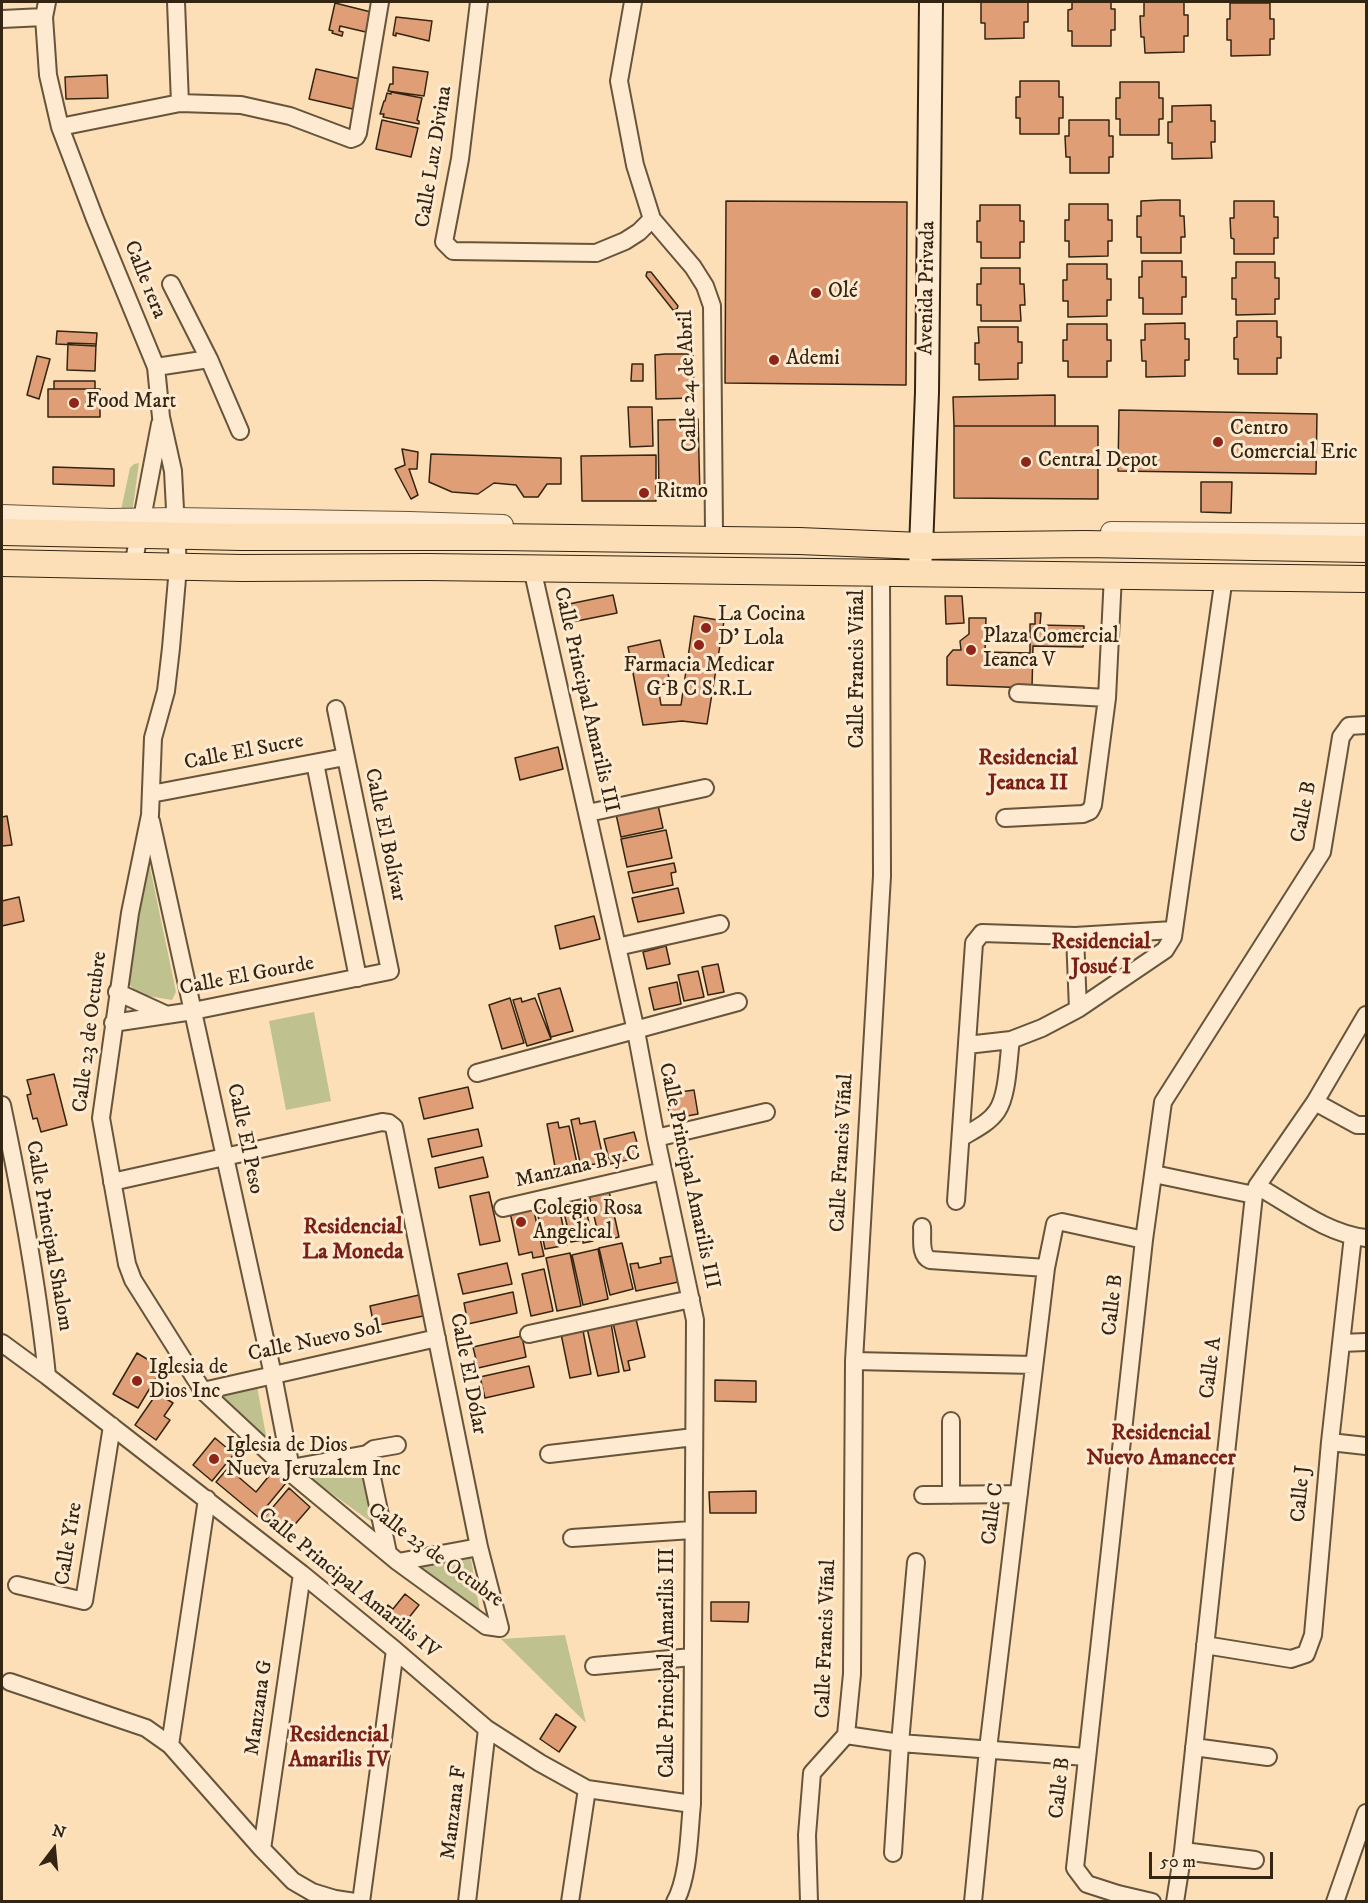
<!DOCTYPE html>
<html>
<head>
<meta charset="utf-8">
<style>
  body { margin:0 }
  #map { position:relative; width:1368px; height:1903px; overflow:hidden; background:#fcdfb6; font-family:"IM FELL DW Pica",serif }
  canvas { display:block }
  .frame { position:absolute; inset:0; border:3px solid #342512; pointer-events:none }
  .north { position:absolute; left:24px; top:1819px; width:60px; height:60px; -webkit-text-stroke:4px #fdead0; paint-order:stroke; rotate:16deg; font-size:16px; font-weight:700; line-height:24px; text-align:center; color:#342512 }
  .north::after { content:''; display:block; margin:auto; width:21px; height:27px; background:#342512; clip-path:polygon(50% 0,100% 100%,50% 72%,0 100%) }
  .scale { position:absolute; left:1149px; top:1852px; width:124px; height:27px; box-sizing:border-box; border:3px solid #342512; border-top:0; padding-left:8px; font-size:18px; line-height:21px; white-space:nowrap; color:#342512; -webkit-text-stroke:4px #fdead0; paint-order:stroke }
</style>
</head>
<body>
<div id="map">
<canvas width="1368" height="1903"></canvas>
<div class="frame"></div>
<div class="north">N</div>
<div class="scale">50 m</div>
</div>
<script>
const context = document.querySelector('canvas').getContext('2d');
context.lineJoin = 'round';
function fill(path, color) { context.fillStyle = color; context.fill(path, 'evenodd'); }
function trace(path, color, width, dash) { context.strokeStyle = color; context.lineWidth = width; context.lineCap = dash ? 'butt' : 'round'; context.setLineDash(dash || []); context.stroke(path); }
function label(font, color, halo, rows, align = 'center') {
  context.font = font + ' "IM FELL DW Pica",serif'; context.lineWidth = 6; context.setLineDash([]); context.textBaseline = 'middle'; context.strokeStyle = halo; context.fillStyle = color; for (const [text, x, y, turn = 0] of rows) {
    context.save(); context.translate(x, y); context.rotate((+turn || 0) * Math.PI / 180); context.textAlign = isNaN(turn) ? turn : align; if (halo) context.strokeText(text, 0, 0); context.fillText(text, 0, 0); context.restore();
  }
}
fill(new Path2D(`
  M139 463 133 507 132 510H121L130 468 134 464Z
  M147 853 176 992 172 1000C157 997 139 997 129 984Z
  M314 1012 331 1101 286 1110 269 1021Z
  M257 1386 267 1441 215 1393Z
  M360 1464 374 1524 306 1475Z
  M470 1553 481 1618 415 1563Z
  M565 1635 586 1723 501 1639Z`), '#bfc28e');
const building = new Path2D(`
  M981 2H1028V22H1024V38L985 39V23H981Z
  M1072 2H1111V9H1115V30H1111V46H1072V31H1068V10L1072 9Z
  M1144 2H1184V15H1188V36H1184V52L1145 53 1144 37H1141L1140 16H1144Z
  M335 3 375 13 370 33 340 26 339 31 343 32 342 36 332 33 333 31 329 30Z
  M1230 3H1270V19H1274V39H1270V55L1231 56V40H1227V19H1230Z
  M396 17 432 21 429 41 396 33V36L393 35Z
  M393 67 428 72 424 96 388 91 390 84H393Z
  M316 69 360 79 353 109 309 99Z
  M107 75 108 98 66 99 65 77Z
  M1020 81H1059V97H1063V118H1059V134H1020V118H1016V97H1020Z
  M1120 82H1159V98H1163V119H1159V135H1120V119H1116V98H1120Z
  M391 92 422 98 417 120 419 121V124L383 117 384 114H380L384 101H385L387 93 391 94Z
  M1211 105V121H1215V142H1211L1212 158 1172 159V143H1168V122H1172V106Z
  M382 120 418 128 411 157 376 149Z
  M1069 120H1109V136H1113V157H1109V173H1070V157H1066L1065 136H1069Z
  M1161 200H1180V216H1184L1185 237H1181V253H1141V237H1137V216H1141V201Z
  M726 201 907 202 906 385 725 383Z
  M1234 201H1274V217H1278V238H1274V254H1234V239L1231 238 1230 218H1234Z
  M1069 204H1108V220H1112V241H1108V256L1069 257V241H1065V220H1069Z
  M980 205H1020V221H1024V242H1020V258H981V242H977V221H980Z
  M1142 261H1182V277H1186V297H1182V314H1143V298H1139V277H1142Z
  M1236 262H1275V278H1279V299H1275V314L1236 315V299H1232V278H1236Z
  M1067 264H1107V279H1111V300H1107V316L1068 317V301H1063V280H1067Z
  M981 268H1020V284H1024L1025 305H1020L1021 321H981V305H977V284H981Z
  M647 272H651L678 306 677 309 673 310 646 276Z
  M1237 321H1277V337H1281V358H1277V374H1238V359H1234V338L1237 337Z
  M1185 323V339H1189V360H1185V376L1146 377V361H1142L1141 340H1145V324Z
  M1067 324H1107V340H1111V361H1107V377H1068V361H1063V340H1067Z
  M978 327H1018V342H1022V363H1018V379L979 380V364H975V343H979Z
  M57 331 97 333 96 346 56 344Z
  M68 343 96 344 95 371 67 370Z
  M665 354H693L694 398 656 399 655 355Z
  M37 356 50 359 39 399 27 395Z
  M632 364H643V381H631Z
  M54 381H95V389H54Z
  M48 389H100V417H48Z
  M1055 395V426H954L953 397Z
  M628 407H652L653 446 630 447Z
  M1119 410 1317 414 1316 474 1118 471Z
  M698 419 700 496 659 497 658 420Z
  M954 426H1098V499L954 498Z
  M402 449 418 452 417 469H409L418 495 411 499 395 469 405 465Z
  M431 454 561 458V484H547L538 497H524L516 485 494 483 478 494 452 492 429 482Z
  M656 455V501H582L581 456Z
  M53 467 114 469V486L53 484Z
  M1201 482H1232L1231 513 1201 512Z
  M613 595 617 613 567 623 564 605Z
  M945 596H962L964 623 946 624Z
  M1035 613H1041L1040 625 1084 626 1083 647 1033 646 1032 688 947 685V657L953 650H961L960 641 969 634V618H986L985 652 1030 653V624H1035Z
  M694 616 724 621 707 724 682 721 643 725 628 647 660 640 670 682 658 686 661 705H681Z
  M558 747 563 769 520 780 515 758Z
  M658 805 663 828 621 837 616 814Z
  M7 816 12 845 2 846V817Z
  M666 830 672 858 627 867 621 839Z
  M674 863 676 872 671 873 673 885 633 893 628 872Z
  M678 888 684 913 638 922 632 898Z
  M19 897 24 921 2 926V901Z
  M594 916 600 939 560 949 555 926Z
  M666 946 670 964 647 969 643 952Z
  M718 964 724 992 708 995 702 967Z
  M698 971 704 997 684 1001 678 975Z
  M677 982 681 1004 654 1010 649 988Z
  M560 988 573 1031 551 1037 538 994Z
  M510 998 524 1043 502 1049 489 1005Z
  M521 998 522 1002 535 998 551 1039 527 1046 513 1000Z
  M54 1074 67 1125 41 1132 37 1118 33 1119 27 1095 31 1094 27 1080Z
  M468 1087 473 1108 424 1119 419 1098Z
  M694 1090 698 1114 670 1119 666 1094Z
  M579 1118 580 1124 595 1121 604 1162 581 1167 571 1120Z
  M558 1122 559 1128 569 1126 578 1168 556 1172 547 1124Z
  M478 1129 482 1146 432 1157 428 1139Z
  M634 1132 641 1157 610 1164 604 1139Z
  M483 1157 488 1177 439 1188 435 1168Z
  M609 1191 619 1237 610 1239 609 1235 599 1237 589 1195Z
  M489 1192 500 1241 480 1245 470 1196Z
  M583 1196 593 1241 583 1243V1240L571 1242 561 1200Z
  M558 1202 567 1245 545 1249 536 1206Z
  M533 1207 544 1256 533 1258 532 1252 519 1255 510 1212Z
  M622 1243 633 1289 610 1295 599 1248Z
  M598 1249 608 1299 583 1305 572 1255Z
  M570 1253 581 1306 557 1311 546 1258Z
  M678 1255 683 1281 636 1291 630 1264 638 1263 639 1268 661 1263 660 1258Z
  M507 1263 512 1284 463 1294 458 1274Z
  M544 1269 553 1311 531 1316 522 1274Z
  M513 1292 517 1313 468 1324 464 1303Z
  M419 1295 423 1316 374 1326 370 1306Z
  M636 1319 645 1357 628 1361 630 1370 624 1371 613 1323Z
  M611 1323 619 1372 598 1376 587 1328Z
  M582 1325 591 1374 570 1378 560 1329Z
  M522 1336 526 1357 478 1368 473 1347Z
  M137 1353 162 1368 138 1408 113 1394Z
  M529 1366 534 1387 485 1398 480 1377Z
  M715 1380 756 1381V1402L715 1401Z
  M157 1393 173 1403 164 1416 170 1420 156 1440 135 1425Z
  M215 1438 234 1454 212 1481 193 1465Z
  M228 1468 256 1492 273 1471 286 1483 258 1517 216 1482Z
  M289 1488 310 1507 283 1538 262 1520Z
  M756 1491V1513H710L709 1492Z
  M405 1594 419 1605 403 1625 395 1619 392 1623 381 1614 388 1605 393 1609Z
  M711 1602H749L748 1622 711 1621Z
  M556 1714 576 1727 559 1752 540 1739Z`);
fill(building, '#e09e77');
trace(building, '#342512', 1.5);
const minor = new Path2D(`
  M47 2 44 17 48 75 60 127 95 219 156 367 161 417 173 471 178 567 171 648 166 691 153 738 150 815 130 913 101 1118 127 1264 133 1280 203 1391 292 1474 398 1562 486 1626 500 1628 479 1547 394 1127 389 1123 382 1122 112 1182
  M176 2 180 103
  M479 2 460 159 444 242 453 251 596 253 625 241 639 232 652 219
  M633 2 619 81 635 165 652 219 693 267 705 286 712 306 714 532
  M2 19 44 17
  M60 127 180 103 241 105 290 116 351 139 356 137 358 133 380 2
  M209 359 240 431
  M156 367 209 359 171 284
  M133 566 160 424
  M532 568 636 1031 656 1138 695 1320 692 1804C689 1832 689 1877 675 1902
  M1018 693 1107 698
  M315 763 358 978
  M151 794 345 757
  M588 813 705 788
  M1005 818 1083 814 1090 811 1093 805 1107 698 1113 575
  M151 821 273 1375 292 1474
  M1075 936 1078 1009
  M617 947 720 924
  M117 992 167 1015
  M113 1023 193 1011 390 971 336 709
  M967 1045 1011 1040 1042 1028 1078 1009 1165 950 1173 937 1224 577
  M477 1073 738 1002
  M1315 1102 1357 1125H1366
  M2 1105C21 1195 38 1285 47 1376
  M962 1137C974 1130 989 1123 997 1111 1008 1095 1008 1060 1011 1040
  M656 1138 766 1112
  M1154 1174 1254 1195
  M1257 1186C1291 1205 1327 1234 1366 1238
  M956 1201 974 943 982 933 1075 936 1173 930
  M503 1208 663 1171
  M922 1227C923 1238 919 1255 930 1260L1046 1268
  M529 1334 691 1299
  M2 1343 47 1376 302 1574 395 1650 487 1729 540 1763 587 1789 692 1804
  M1341 1343 1366 1342
  M854 1361 1034 1365
  M203 1391 437 1338
  M1330 1442 1366 1446
  M367 1454 374 1449 397 1445
  M549 1454 694 1437
  M291 1468 367 1454 388 1553
  M923 1495 1019 1494
  M951 1495V1421
  M572 1538 692 1530
  M398 1562 479 1547
  M17 1585 84 1601 112 1426
  M1205 1645 1291 1659 1306 1654 1313 1635 1330 1442 1353 1236
  M594 1666 692 1657
  M10 1682 146 1728 170 1745 262 1849 293 1881 312 1892 335 1899 355 1902
  M846 1735 852 1674 854 1361 882 876 881 573
  M846 1735 900 1743 1086 1757
  M170 1745 207 1499
  M1194 1747 1268 1757
  M262 1849 302 1574
  M1183 1851 1255 1860
  M893 1853 900 1743 916 1562
  M361 1902 395 1650
  M467 1902 487 1729
  M570 1902 587 1789
  M809 1902 807 1835 812 1773 846 1735
  M973 1902 988 1749 1046 1268 1055 1224 1062 1222 1144 1240
  M1152 1902 1118 1894 1087 1884 1075 1868 1144 1240 1163 1102 1322 852 1341 737 1349 726 1366 725
  M1175 1902 1183 1851 1254 1195 1257 1186 1315 1102 1366 1015
  M1335 1902 1366 1813`);
const tertiary = new Path2D(`
  M2 515 111 519 176 518 409 522 503 525
  M1111 532 1366 534`);
const secondary = new Path2D(`
  M920 574 927 392 931 2`);
const primary = new Path2D(`
  M2 532 241 537H496L799 541 921 546 1085 544 1366 549
  M2 563 242 568 427 567 1366 579`);
trace(minor, '#66543b', 20);
trace(tertiary, '#66543b', 22);
trace(secondary, '#342512', 26);
trace(primary, '#342512', 28);
trace(minor, '#fdead0', 16);
trace(tertiary, '#fdead0', 20);
trace(secondary, '#fdead0', 22);
trace(primary, '#fcdfb6', 26);
for (const [x, y, r, color] of [
  [816,293,6,"#8f2418"],
  [774,360,6,"#8f2418"],
  [74,403,6,"#8f2418"],
  [1218,442,6,"#8f2418"],
  [1026,462,6,"#8f2418"],
  [644,493,6,"#8f2418"],
  [706,628,6,"#8f2418"],
  [699,645,6,"#8f2418"],
  [971,650,6,"#8f2418"],
  [521,1222,6,"#8f2418"],
  [137,1381,6,"#8f2418"],
  [214,1459,6,"#8f2418"]
]) { const dot = new Path2D(); dot.arc(x, y, r, 0, 2 * Math.PI); context.fillStyle = color; context.fill(dot); trace(dot, '#fdead0', 2); }
label('21px', '#342512', '#fdead0', [
  ["Calle Luz Divina",435,157,-81],
  ["Calle 1era",144,280,68],
  ["Avenida Privada",928,288,-89],
  ["Calle 24 de Abril",689,381,-92],
  ["Calle Francis Viñal",859,669,-90],
  ["Calle Principal Amarilis III",585,700,77],
  ["Calle El Sucre",244,753,-11],
  ["Calle B",1305,812,-79],
  ["Calle El Bolívar",384,835,78],
  ["Calle El Gourde",247,977,-11],
  ["Calle 23 de Octubre",91,1032,-83],
  ["Calle El Peso",244,1139,78],
  ["Calle Francis Viñal",843,1153,-87],
  ["Manzana B y C",578,1168,-13],
  ["Calle Principal Amarilis III",688,1176,78],
  ["Calle Principal Shalom",48,1236,80],
  ["Calle B",1114,1305,-84],
  ["Calle Nuevo Sol",315,1342,-12],
  ["Calle A",1212,1368,-83],
  ["Calle El Dólar",467,1374,79],
  ["Calle J",1302,1494,-85],
  ["Calle C",994,1514,-83],
  ["Calle Yire",70,1544,-81],
  ["Calle 23 de Octubre",435,1556,36],
  ["Calle Principal Amarilis IV",348,1584,39],
  ["Calle Francis Viñal",827,1639,-88],
  ["Calle Principal Amarilis III",669,1663,-90],
  ["Manzana G",260,1708,-82],
  ["Calle B",1061,1788,-84],
  ["Manzana F",455,1813,-83]
]);
label('21px', '#342512', '#fdead0', [
  ["Olé",828,293],
  ["Ademi",786,360],
  ["Food Mart",86,403],
  ["Centro",1230,430],
  ["Comercial Eric",1230,454],
  ["Central Depot",1038,462],
  ["Ritmo",656,493],
  ["La Cocina",718,616],
  ["D' Lola",718,640],
  ["Plaza Comercial",983,638],
  ["Ieanca V",983,662],
  ["Farmacia Medicar",699,667,"center"],
  ["G B C S.R.L",699,691,"center"],
  ["Colegio Rosa",533,1210],
  ["Angelical",533,1234],
  ["Iglesia de",149,1369],
  ["Dios Inc",149,1393],
  ["Iglesia de Dios",226,1447],
  ["Nueva Jeruzalem Inc",226,1471]
], 'left');
label('bold 22px', '#7a1f14', '#fdead0', [
  ["Residencial",1028,759],
  ["Jeanca II",1028,784],
  ["Residencial",1101,943],
  ["Josué I",1101,968],
  ["Residencial",353,1228],
  ["La Moneda",353,1253],
  ["Residencial",1161,1434],
  ["Nuevo Amanecer",1161,1459],
  ["Residencial",339,1736],
  ["Amarilis IV",339,1761]
]);
</script>
</body>
</html>
